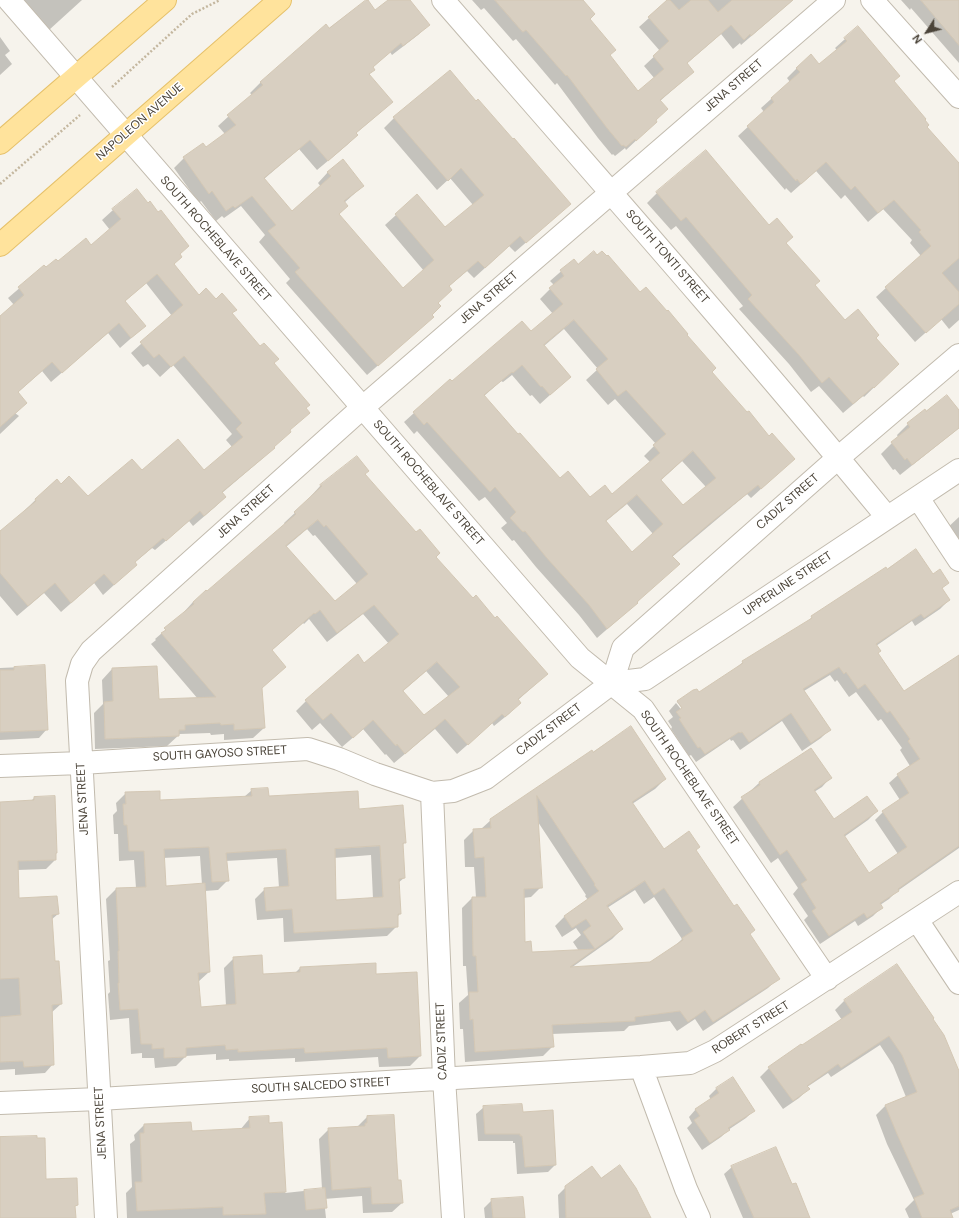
<!DOCTYPE html>
<html>
<head>
<meta charset="utf-8">
<style>
  body { margin:0 }
  #map { position:relative; width:959px; height:1218px; overflow:hidden; background:#f6f3ec; font-family:"DM Sans",sans-serif }
  canvas { display:block }
  .north { position:absolute; left:907px; top:12px; width:40px; height:40px; -webkit-text-stroke:3px #fff; paint-order:stroke; rotate:234deg; font-size:11px; font-weight:700; line-height:16px; text-align:center; color:#4b4439 }
  .north::after { content:''; display:block; margin:auto; width:14px; height:18px; background:#4b4439; clip-path:polygon(50% 0,100% 100%,50% 72%,0 100%) }
</style>
</head>
<body>
<div id="map">
<canvas width="959" height="1218"></canvas>
<div class="north">N</div>
</div>
<script>
const context = document.querySelector('canvas').getContext('2d');
context.lineJoin = 'round';
function fill(path, color) { context.fillStyle = color; context.fill(path, 'evenodd'); }
function trace(path, color, width, dash) { context.strokeStyle = color; context.lineWidth = width; context.lineCap = dash ? 'butt' : 'round'; context.setLineDash(dash || []); context.stroke(path); }
function label(font, color, halo, rows, align = 'center') {
  context.font = font + ' "DM Sans",sans-serif'; context.lineWidth = 3; context.setLineDash([]); context.textBaseline = 'middle'; context.strokeStyle = halo; context.fillStyle = color; for (const [text, x, y, turn = 0] of rows) {
    context.save(); context.translate(x, y); context.rotate((+turn || 0) * Math.PI / 180); context.textAlign = isNaN(turn) ? turn : align; if (halo) context.strokeText(text, 0, 0); context.fillText(text, 0, 0); context.restore();
  }
}
fill(new Path2D(`
  M24 0H82L49 30Z
  M389 0H408L428 25 418 35 392 55 390 52 372 68 374 70 368 75 381 112 356 133 357 135 347 145 317 170 299 149 264 179 292 212 321 187 318 183 328 172 363 186 344 203 347 206 338 215 403 289 424 271 385 225 396 215 445 229 473 205 450 178 437 190 384 128 394 118 559 214 515 252 509 246 474 278 467 271 448 287 422 327 367 375 286 283 290 279 259 242 265 235 241 206 224 218 222 216 216 221 201 201 199 203 174 168 184 158 206 149 225 134 218 126 252 95 250 93 261 82 329 29 375 11Z
  M472 0H582L589 19 609 55 638 93 655 79 644 66 660 51 639 27 669 0H793L741 45 740 43 733 49 721 34 686 64 693 72 660 101 655 121 656 122 626 150 625 148 615 156 613 154 612 155 598 138 557 83 555 85 516 39 513 41 484 8 481 10Z
  M901 0H959V63L911 8 910 10Z
  M0 37 10 51 5 55 12 64 0 75Z
  M845 39 893 81 924 120 926 127 959 165V320L949 329 941 319 915 342 876 297 921 256 910 243 912 240 883 209 868 222 845 195 841 199 816 171 791 193 786 188 785 190 738 136 764 112 761 108 790 82 787 78 797 68 819 65 837 50 835 48Z
  M657 193 785 244 814 285 844 321 875 338 888 374 864 397 863 396 843 413 819 386 811 392 789 364 739 309 743 306 676 226 671 230 647 203Z
  M113 210 179 255 181 257 173 265 199 296 231 314 273 364 305 409 289 431 273 448 263 458 222 493 225 497 215 507 193 526 189 521 155 550 152 548 134 563 136 565 103 595 94 583 61 612 44 593 17 616 0 596V534L26 511 25 510 56 480 61 485 88 498 142 472 204 471 232 447 226 440 232 434 173 365 160 377 148 364 143 367 131 353 172 316 146 283 124 302 145 326 120 348 108 333 51 382 42 371 17 393 15 413 19 416 0 434V317L14 305 8 298 44 267 46 269 91 246 110 230 102 220Z
  M574 260 578 265 640 294 685 336 711 372 784 468 751 498 747 494 672 557 637 603 597 638 579 615 536 567 514 540 512 541 501 528 507 523 485 497 479 501 417 431 414 434 404 422 414 413 452 382 531 332 553 314 540 299 554 285 550 281ZM564 329 598 369 586 380 608 405 615 399 656 444 644 456 650 462 612 496 590 498 560 480 518 436 484 396 501 381 503 382 512 375 530 396 532 395 540 404 570 377 544 346ZM682 461 706 487 683 507 660 481ZM627 504 653 534 632 553 605 522Z
  M926 412H959V428L900 475 895 469 893 470 881 454 898 437 897 435 908 424Z
  M364 474 435 557 536 684 518 700 510 713 494 726 492 723 457 754 435 729 394 763 386 754 385 755 363 729 342 747 320 723 312 730 296 711 306 701 364 664 389 644 363 614 327 642 309 619 304 624 303 623 271 651 285 667 261 689 264 728 253 738 224 740V734L211 735 210 733 180 734 167 746 95 749 94 713 103 704 102 680 112 669 158 700 198 699 151 644 156 640 155 639 184 614 183 613 193 602 207 593 285 525 284 523 312 497 311 496 321 485ZM307 529 313 536 315 535 357 584 335 603 286 547ZM426 671 449 697 424 717 402 692Z
  M959 517V553L945 530Z
  M887 570 933 575 948 583 941 589 949 600 940 609 915 626 912 621 876 646 877 653 904 693 959 656V848L896 892 889 899 880 905 882 907 873 916 858 926 855 921 820 944 804 920 808 916 793 894 798 888 778 858 771 863 733 807 759 783 811 749 830 778 822 787 814 792 834 821 877 811 868 820 844 837 868 874 898 854 875 820 883 812 900 800 889 783 898 775 910 766 900 750 902 748 881 719 878 721 856 692 849 697 837 680 835 682 830 675 804 691 829 730 821 738 802 751 782 721 740 750 733 740 731 741 730 739 696 762 691 755 689 756 671 729 672 727 668 721 673 717 669 711 676 703 684 713 685 712 677 702 693 691 699 693 735 669 743 662 807 622 812 617Z
  M44 666 47 729 39 738 0 740V668Z
  M592 752 665 779 655 789 632 804 664 850H695L778 978 768 988 703 1031 695 1019 677 1031 670 1021 629 1026 624 1031 552 1034 553 1046 543 1056 465 1062 463 1029H460L459 1003 468 995 466 966H463L462 908 472 898H476L474 867H465L464 840 474 830 481 829 491 820ZM538 822 586 895 585 896 588 900 565 916 555 926 562 937 576 928 581 935 573 942 579 951 531 953 524 943 523 898 531 897 541 887ZM635 890 644 904 654 897 682 939 674 947 650 963 571 968 612 939 622 929 607 908Z
  M252 790 268 798 358 810 405 842 402 846 404 878 398 883 400 914 397 917V926L387 936 284 942 283 918 257 920 255 899 265 889 279 888 277 858 226 861 228 880 218 890 205 891 209 972 198 982 200 1008 226 1006 224 968 234 958 262 975 295 973 300 968 376 975 420 1056 410 1066 379 1067 378 1057 295 1062V1058L229 1061V1059L216 1060V1054L186 1056 176 1066 155 1068 154 1058H142V1053L131 1054 129 1018 110 1020 108 994 110 992 108 961 110 960 106 899 116 889 136 888 134 860 119 861 118 834H114L113 815 117 811 116 803 126 793 160 801 244 797ZM371 855 373 899 335 901 334 858ZM200 856 202 885 165 887 163 858Z
  M34 798 55 860 46 869 17 870 18 899 58 914 51 920 54 962 61 1004 51 1013 53 1064 45 1073 15 1075V1069L0 1070V803L31 801Z
  M844 1001 932 1019 959 1074V1210L950 1214 952 1218H909L905 1209 914 1200 887 1144 876 1115 886 1105 906 1097 893 1065 880 1045 831 1077 828 1073 807 1087 808 1089 799 1098 783 1109 760 1077 769 1068 842 1020 835 1010Z
  M732 1079 753 1111 746 1118 728 1130 721 1137 702 1150 687 1128 692 1123 689 1117 696 1109 711 1100 709 1096 716 1089Z
  M484 1107 522 1113 555 1165 548 1172 517 1174 515 1143H513V1141H478L476 1114Z
  M367 1117 397 1181 402 1203 392 1212 363 1213 362 1196 324 1199 326 1218H127L126 1193 132 1187 130 1144 135 1140 134 1135 144 1125 191 1132 240 1130 250 1118 268 1124 281 1123 285 1193 322 1189 319 1139 329 1129 357 1127Z
  M732 1167 791 1186 809 1218H743L724 1174Z
  M601 1180 649 1218H559L558 1195 566 1187Z
  M492 1200 524 1218H485L484 1208Z`), '#0003');
const building = new Path2D(`
  M366 0H368L375 10 388 0H410L430 25 403 46 401 43 373 67 375 70 369 74 393 102 356 133 358 135 328 161 310 140 264 178 292 211 331 176 327 172 343 159 364 186 344 201 348 206 339 214 403 288 434 260 395 214 417 194 445 227 484 195 461 168 448 181 393 117 450 70 476 101 478 99 513 139 514 138 571 204 526 243 520 236 485 268 478 261 449 286 452 290 438 303 441 306 432 315 434 317 378 366 295 272 300 268 268 231 276 225 252 196 235 208 233 206 226 211 212 191 209 194 183 157 203 143 206 147 236 125 227 115 263 85 260 82 326 24 329 28Z
  M495 0H583L595 14 590 19 616 50 610 55 638 91 664 69 653 56 669 41 648 17 667 0H670L679 10 691 0H708L718 12 732 0H793L751 36 750 34 744 40 731 25 687 63 694 72 660 100 668 109 656 120 657 122 636 141 635 139 626 147 623 145 622 146 607 128 567 75 566 76 526 30 523 32Z
  M921 0H959V45Z
  M858 26 900 76 894 81 926 119 925 120 929 125 927 127 959 163V258L942 273 959 292V304L926 333 885 287 931 246 919 232 921 230 894 200 878 213 855 186 851 190 826 162 801 184 797 179 796 181 747 126 774 102 771 98 800 72 796 68 811 54 819 64 847 41 844 38Z
  M706 150 769 225 777 218 793 237 786 243 820 281 815 285 845 320 858 309 879 335 876 338 899 364 874 388 873 387 853 404 829 377 822 383 799 355 748 299 752 295 686 217 681 221 656 192Z
  M137 189 148 203 150 201 158 212 161 210 189 246 180 254 182 257 174 264 199 295 206 288 216 299 222 293 237 310 232 313 260 346 264 343 279 359 274 363 310 405 306 408 310 413 290 430 291 432 274 447 275 448 222 492 226 497 204 516 200 511 166 541 163 538 135 562 137 565 114 585 104 574 71 603 55 583 28 606 0 573V531L36 501 35 499 57 479 61 484 69 476 88 496 132 459 142 470 178 439 204 470 243 437 236 429 242 423 184 356 171 367 159 354 154 358 140 342 183 305 157 274 125 301 146 326 131 338 119 323 62 373 52 362 18 392 27 403 0 427V316L24 295 18 287 44 265 46 267 56 259 58 261 86 238 91 245 121 219 112 209Z
  M594 251 597 255 602 251 607 256 608 255 640 292 646 287 667 311 668 310 688 334 687 335 716 368 712 372 747 412 749 411 769 436 772 433 795 459 761 489 758 485 709 524 672 556 680 564 637 602 638 603 607 629 589 605 546 557 525 531 523 532 510 518 516 512 495 487 490 492 427 422 424 425 413 412 450 379 452 381 522 321 531 331 563 304 549 288 564 276 560 270 574 259 578 264ZM574 320 608 359 596 369 618 396 626 390 666 434 653 445 660 453 612 494 605 485 590 497 568 471 560 478 520 433 518 434 484 395 512 372 513 373 522 365 541 387 542 386 550 395 571 377 544 345ZM693 451 716 478 683 505 661 480ZM637 495 663 524 632 552 606 521Z
  M947 395 959 410V428L912 465 907 458 905 460 891 442 910 427 907 423 925 409 926 411Z
  M357 456 369 471 365 474 416 532 420 529 440 553 436 557 473 598 476 595 495 618 497 616 548 674 518 699 521 703 505 717 502 714 468 745 445 719 405 754 397 744 396 746 373 720 353 738 331 713 323 720 305 700 358 654 364 663 399 634 374 605 337 633 320 610 315 614 314 613 272 650 286 667 262 688 265 728 234 730V724L221 725 220 723 185 725V730H179V736L105 739 104 702 113 701 112 668 157 666 159 699 216 697 161 633 166 630 164 628 194 604 193 602 206 590 207 591 296 514 294 512 322 486 320 485ZM318 520 324 527 326 525 368 574 335 601 286 546ZM437 662 460 687 424 715 403 691Z
  M916 549 933 574 940 569 949 583 942 588 950 600 924 618 921 614 876 644 881 651 878 653 904 691 959 655V846L922 872 898 889 899 891 880 903 883 908 867 918 864 913 829 936 812 911 816 908 801 884 807 880 787 850 780 855 741 797 760 785 759 782 811 748 832 778 814 790 834 819 867 796 878 811 844 835 869 873 907 847 882 811 909 793 897 774 920 759 908 741 910 739 890 711 887 713 865 684 858 689 846 672 844 674 839 667 803 689 831 730 811 743 791 713 749 742 742 732 740 733 739 732 705 754 700 747 698 748 679 719 681 718 676 712 682 708 677 701 693 690 697 689 699 692 743 663 742 661 812 618 811 616 886 567 887 569Z
  M45 665 48 730 0 732V670H14V667Z
  M631 726 666 779 632 802 664 849 689 831 700 847 696 850 734 906 737 904 755 930 750 934 780 979 713 1022 705 1010 688 1022 680 1011 635 1017V1021L552 1025 554 1047 475 1052 473 1019 470 1020 469 992H478L476 956H473L472 897H486L484 857 475 858 473 829 491 828 490 819 592 750 593 752ZM537 796 595 884 594 885 599 891 564 916 572 928 586 919 591 926 583 932 595 949 532 952 531 941 525 942 524 889 542 888ZM645 881 654 895 664 888 693 931 682 938 683 940 650 962 570 967 623 929 607 906Z
  M268 788 269 796 358 791 359 809 403 805 406 843H403L405 878 399 879 401 914H398V927L294 933 292 909 266 911 264 888 289 886 286 849 226 853 229 881 212 882 209 847 164 849 166 886 205 883 210 972 198 973 201 1007 236 1004 233 957 262 955 263 974 300 972V967L376 963V974L417 972 421 1056 388 1058 387 1048 305 1053 304 1048 238 1052V1049L226 1050 225 1045 186 1048V1057L164 1058V1048L152 1049V1044H141L138 1009 120 1010 118 983H119L118 951H119L116 888 146 887 144 851H129L127 825H124L123 804H126L125 792 160 791V800L252 796 251 789ZM380 846 383 897 336 900 335 849Z
  M55 796 57 853H56V860L18 861 19 898 57 896 59 914 52 915 55 961H59L62 1004 52 1005 54 1065 24 1067 23 1061 0 1062V1017L21 1015 19 978 0 979V802L34 800V797Z
  M897 964 934 1018 933 1019 944 1035 959 1071V1206L950 1210 953 1218H922L914 1198 924 1194 897 1134 885 1105 917 1092 902 1055 889 1036 841 1068 838 1064 807 1086 810 1089 793 1101 768 1067 801 1044 802 1045 852 1012 844 1000Z
  M733 1077 755 1111 728 1128 730 1130 710 1143 694 1120 700 1116 695 1109 719 1093 716 1088Z
  M522 1104 523 1112 553 1110 556 1165 525 1167 522 1136H520V1134H485L483 1106Z
  M394 1115 398 1180H401L403 1203 372 1204 371 1187 332 1190 328 1128 365 1126V1123H367V1116Z
  M269 1116V1123L282 1122 286 1192 264 1193 266 1214 223 1215V1207L137 1211 135 1182H142L140 1133H144V1124L191 1122 192 1131 250 1128 249 1117Z
  M37 1136V1138H45L46 1179 77 1178 78 1205 75 1206 76 1218H0V1137Z
  M776 1147 792 1184 796 1183 810 1218H754L731 1166Z
  M620 1165 636 1188 651 1218H566L565 1186 592 1166 601 1178Z
  M325 1188 327 1208 306 1210 304 1190Z
  M523 1197 525 1218H493L491 1199Z`);
fill(building, '#d8cfc1');
trace(building, '#d3c7b4', 1);
const minor = new Path2D(`
  M9 0 580 658 643 709 827 979
  M443 0C592 171 743 342 887 517
  M872 0 959 97
  M918 498 959 560
  M612 683 645 679 959 470
  M0 766 81 763 308 749 339 759 375 774 432 793 453 791 486 778 612 683 623 648 838 458 959 355
  M432 793 444 1078 453 1218
  M917 920 959 983
  M641 1067 686 1189 699 1218
  M0 1103 99 1099 641 1067 690 1063 715 1051 959 892
  M106 1218 77 681 82 664 91 651 362 408 834 0`);
const major = new Path2D(`
  M0 143 165 0
  M0 245 280 0`);
trace(minor, '#c2bbae', 24);
trace(major, '#e6c16a', 24);
trace(new Path2D(`
  M112 87 192 14 220 0
  M0 184 80 115`), '#c4b79f', 2.5, [2, 2]);
trace(minor, '#fff', 22);
trace(major, '#ffe39c', 22);
label('12px', '#4b4439', '#fff', [
  ["JENA STREET",734,86,-41],
  ["NAPOLEON AVENUE",140,122,-41],
  ["SOUTH ROCHEBLAVE STREET",215,239,49],
  ["SOUTH TONTI STREET",667,257,49],
  ["JENA STREET",489,298,-41],
  ["SOUTH ROCHEBLAVE STREET",428,483,49],
  ["CADIZ STREET",788,502,-41],
  ["JENA STREET",246,512,-42],
  ["UPPERLINE STREET",788,584,-34],
  ["CADIZ STREET",549,730,-37],
  ["SOUTH GAYOSO STREET",220,754,-3],
  ["SOUTH ROCHEBLAVE STREET",689,778,55],
  ["JENA STREET",83,799,-93],
  ["ROBERT STREET",751,1028,-32],
  ["CADIZ STREET",442,1041,-92],
  ["SOUTH SALCEDO STREET",321,1086,-3],
  ["JENA STREET",101,1123,-93]
]);
</script>
</body>
</html>
